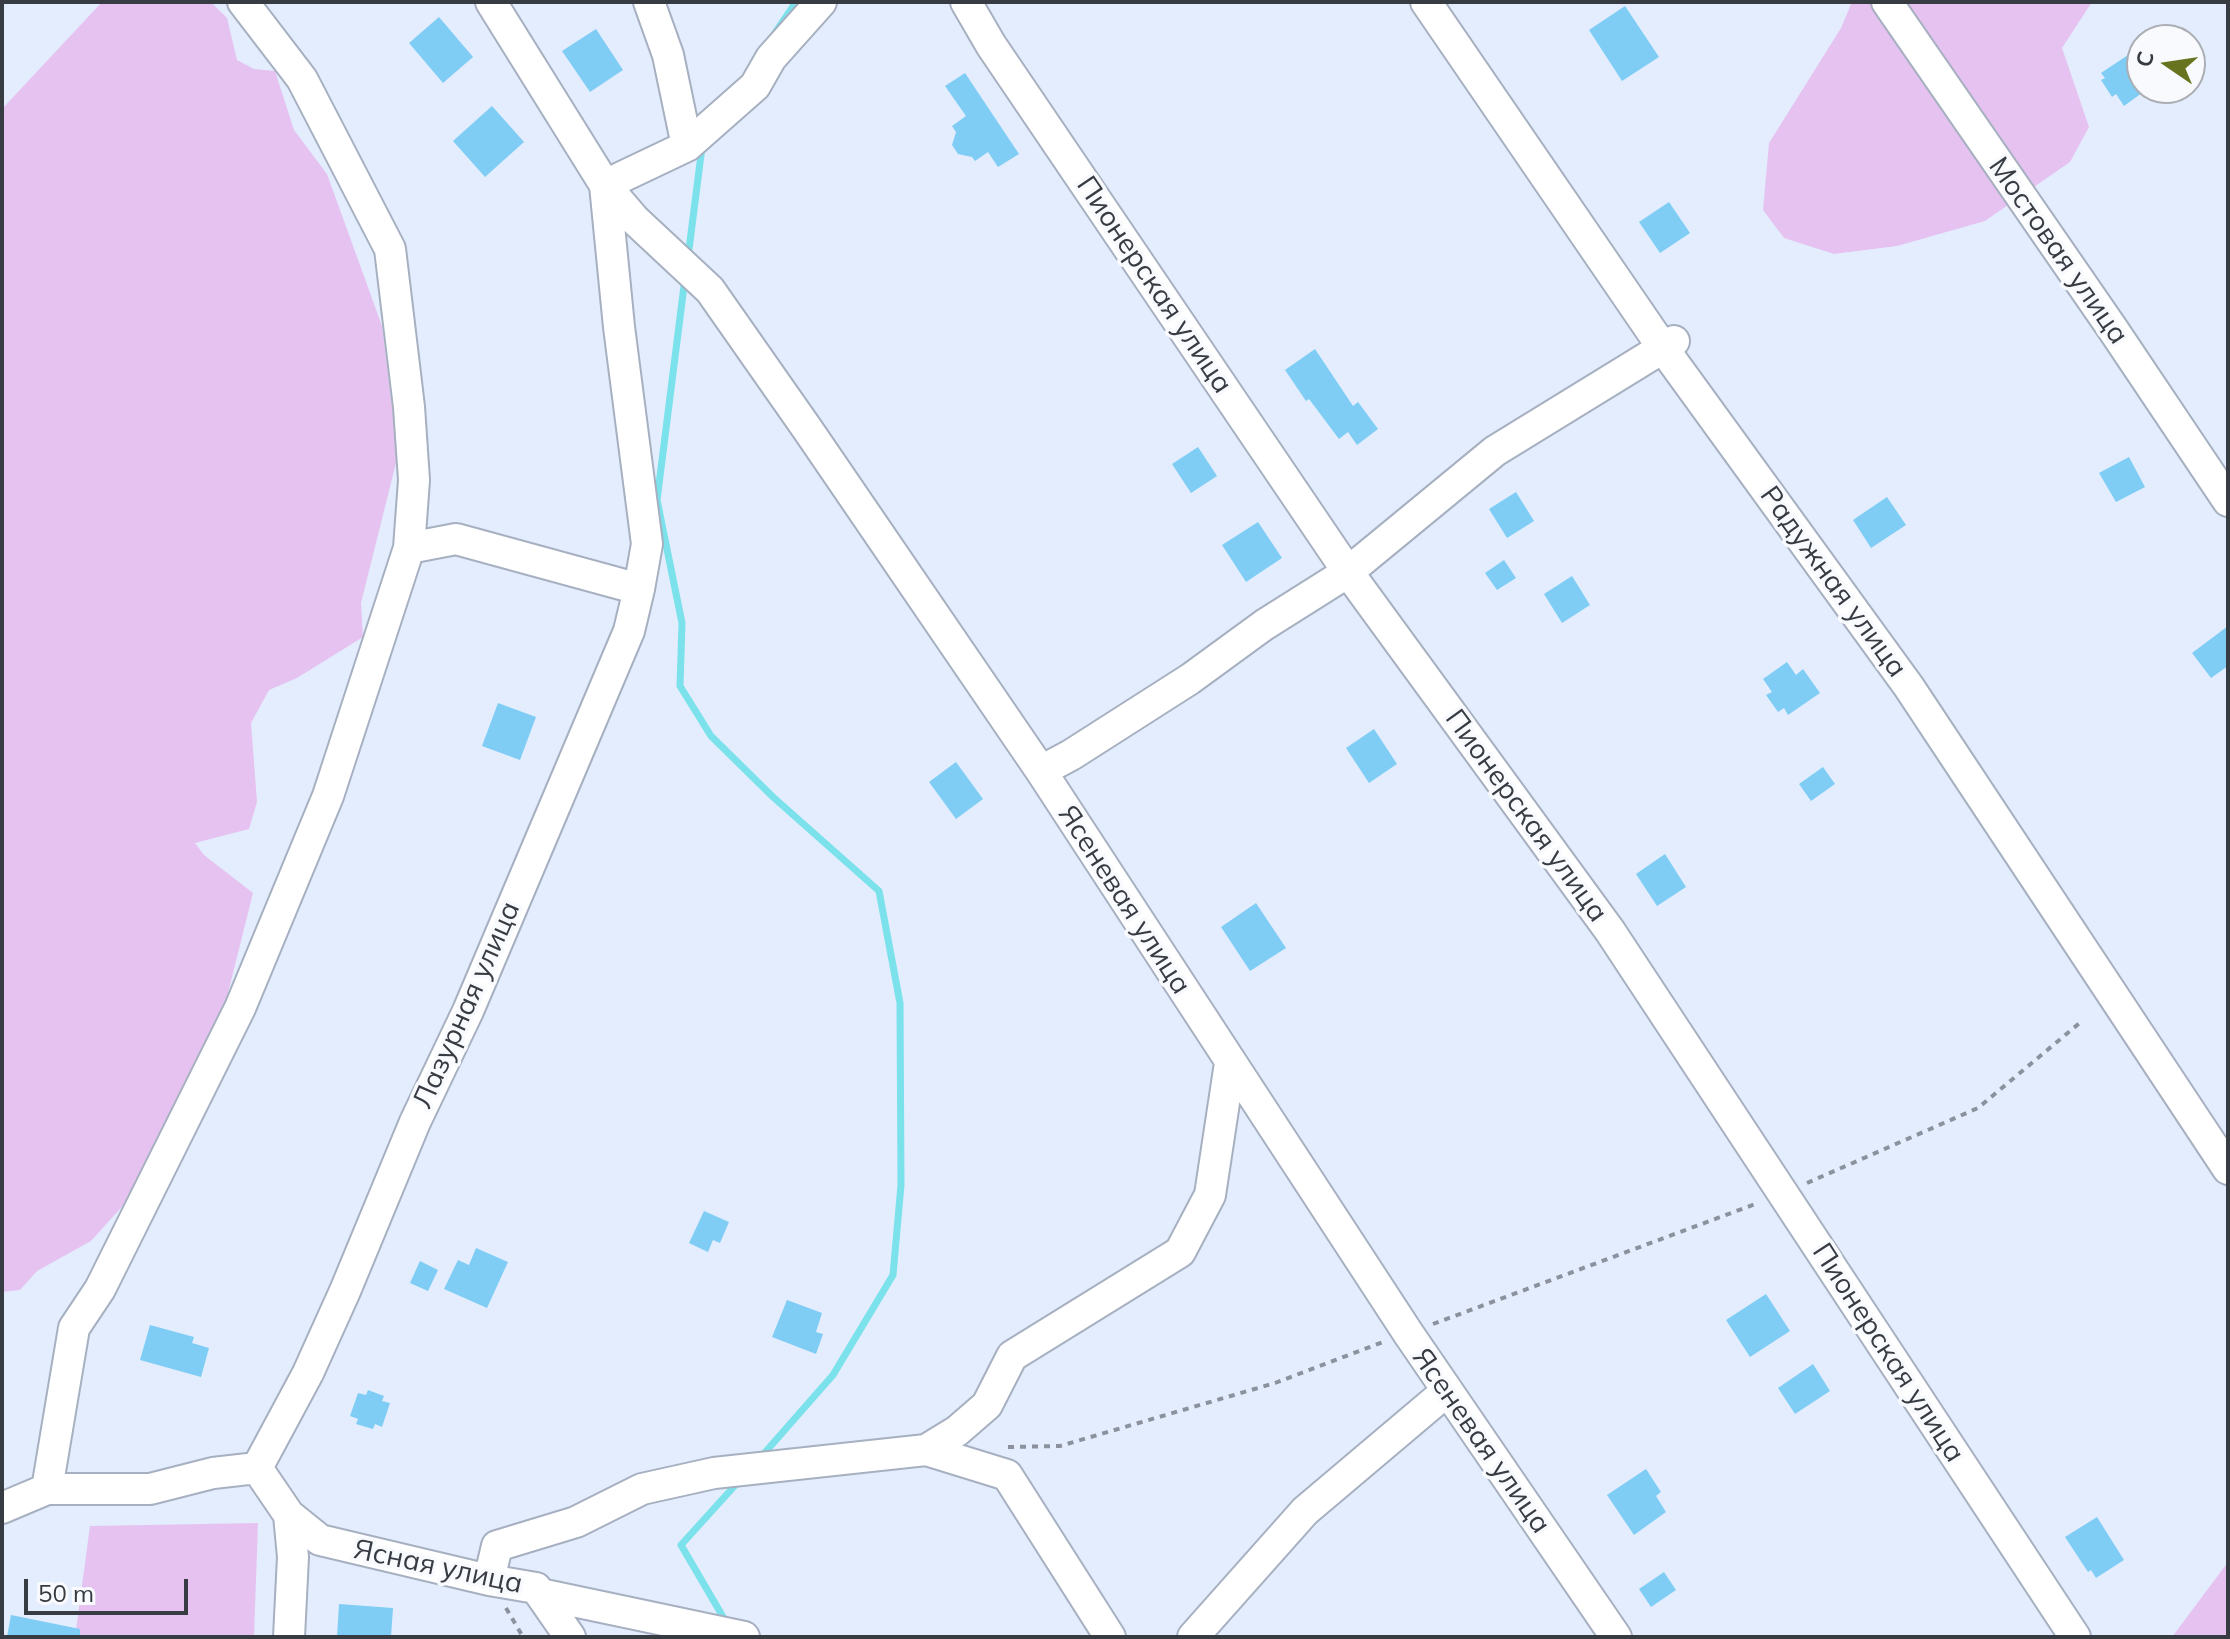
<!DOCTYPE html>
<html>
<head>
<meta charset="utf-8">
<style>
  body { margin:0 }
  #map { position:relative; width:2230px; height:1639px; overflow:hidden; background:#e3edfe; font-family:Mulish,sans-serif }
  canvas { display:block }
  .frame { position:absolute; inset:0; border:4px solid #373b42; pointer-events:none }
  .north { position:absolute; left:2126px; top:24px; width:80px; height:80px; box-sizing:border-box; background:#f8fafe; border:2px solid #abaeb3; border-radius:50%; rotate:283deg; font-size:22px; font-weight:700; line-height:32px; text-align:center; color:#373b42 }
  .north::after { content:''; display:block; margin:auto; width:28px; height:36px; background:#67731e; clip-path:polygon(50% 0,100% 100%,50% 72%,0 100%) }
  .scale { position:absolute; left:24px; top:1579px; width:164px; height:36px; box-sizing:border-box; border:4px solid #373b42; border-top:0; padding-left:10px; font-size:24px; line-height:28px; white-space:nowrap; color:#373b42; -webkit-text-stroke:6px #f8fafe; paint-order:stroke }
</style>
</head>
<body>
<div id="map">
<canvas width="2230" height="1639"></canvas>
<div class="frame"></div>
<div class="north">С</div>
<div class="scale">50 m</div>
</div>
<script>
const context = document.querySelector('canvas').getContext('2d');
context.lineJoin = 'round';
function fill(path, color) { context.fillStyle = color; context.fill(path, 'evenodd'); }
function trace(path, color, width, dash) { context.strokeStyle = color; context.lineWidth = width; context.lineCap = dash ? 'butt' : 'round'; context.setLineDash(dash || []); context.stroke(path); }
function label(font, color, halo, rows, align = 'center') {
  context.font = font + ' Mulish,sans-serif'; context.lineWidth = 7; context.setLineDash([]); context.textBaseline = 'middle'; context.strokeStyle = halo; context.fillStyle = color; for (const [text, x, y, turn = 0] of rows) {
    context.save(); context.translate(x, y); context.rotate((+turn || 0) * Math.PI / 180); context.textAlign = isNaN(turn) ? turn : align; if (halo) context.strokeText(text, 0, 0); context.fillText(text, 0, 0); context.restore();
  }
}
fill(new Path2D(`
  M102 2H211L227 18 237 60 254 69 275 71 294 130 327 174 382 326 398 455 361 603 363 637 297 678 269 690 251 723 257 802 249 829 195 843 204 855 253 893 222 1017 147 1179 91 1241 37 1271 20 1290 2 1292V109Z
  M1852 2H2092L2062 48 2089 127 2070 162 1985 221 1897 246 1834 254 1784 238 1763 210 1769 143 1841 28Z
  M258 1523 254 1637H75L90 1526Z
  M2228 1562V1637H2172Z`), '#e6c2f0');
trace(new Path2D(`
  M775 33 796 2
  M688 257 702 147
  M685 278 657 500 682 623 680 686 711 736 773 797 879 891 900 1003 901 1185 893 1275 833 1375 761 1457
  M726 1622 681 1545 739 1481`), '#7be1ea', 7);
fill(new Path2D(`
  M1625 6 1659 57 1622 81 1589 30Z
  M439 17 473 57 443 83 409 43Z
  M596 29 623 70 590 92 562 51Z
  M2142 52V93L2124 106 2116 94 2112 97 2101 80 2105 78 2101 73 2131 53 2134 58Z
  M965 73 1019 154 998 167 988 152 975 161 972 157 958 154 952 145 956 132 952 126 966 116 945 86Z
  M492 106 524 142 485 177 453 141Z
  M1669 202 1690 233 1660 253 1639 222Z
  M1315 349 1353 406 1358 402 1378 429 1357 445 1348 432 1339 439 1309 399 1306 401 1285 370Z
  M1198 447 1217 476 1191 493 1172 464Z
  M2129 457 2145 487 2116 502 2099 473Z
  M1516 492 1534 521 1507 538 1489 509Z
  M1887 497 1906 525 1871 548 1853 520Z
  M1258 522 1282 558 1246 582 1222 545Z
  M1504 560 1516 578 1497 590 1485 573Z
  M1572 576 1590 605 1562 623 1544 594Z
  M2228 626V666L2211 678 2192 653Z
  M1787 662 1796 675 1803 669 1820 693 1788 715 1784 708 1778 712 1766 695 1772 692 1763 679Z
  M498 703 536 717 520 760 482 746Z
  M1374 729 1397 764 1369 783 1346 748Z
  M956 762 983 799 956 819 929 782Z
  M1823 767 1835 784 1811 801 1799 784Z
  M1665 854 1686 887 1657 906 1636 874Z
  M1256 903 1286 948 1250 971 1221 927Z
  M704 1211 729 1222 720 1243 713 1240 708 1252 689 1243Z
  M476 1248 508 1262 487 1308 444 1289 458 1260 469 1265Z
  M420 1261 438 1270 428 1291 410 1283Z
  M1766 1294 1790 1331 1750 1357 1726 1320Z
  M787 1300 822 1313 816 1332 823 1334 816 1354 772 1337Z
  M150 1325 194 1337 192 1343 209 1348 201 1377 140 1360Z
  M1813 1364 1830 1391 1795 1414 1778 1388Z
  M368 1390 384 1396 382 1401 390 1403 382 1427 375 1424 373 1429 356 1424 358 1419 350 1416 358 1393 366 1395Z
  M1646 1469 1661 1492 1656 1496 1666 1512 1634 1535 1607 1495Z
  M2097 1517 2124 1560 2096 1578 2091 1570 2088 1572 2065 1537Z
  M1664 1572 1676 1590 1651 1607 1639 1589Z
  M339 1604 393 1608 391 1637H337Z
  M11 1615 80 1629V1637H7Z`), '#7fcdf5');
const minor = new Path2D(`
  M491 2 605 185 635 220 710 290 808 430 1041 771 1408 1333 1616 1637
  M649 2 668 55 687 146
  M966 2 991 45 1348 572 1610 931 2075 1637
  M1426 2 1663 348 1909 687 2228 1169
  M1887 2 2112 328 2228 501
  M639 589 647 544 619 327 605 185 687 146 755 86 771 58 821 2
  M1041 771 1071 755 1190 679 1264 625 1348 572 1495 451 1674 341
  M926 1450 1007 1475 1110 1637
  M47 1489 74 1328 100 1289 240 1008 328 796 409 548 414 480 409 407 390 249 302 79 243 2
  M2 1508 47 1489H150L213 1473 257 1468
  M289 1515 320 1540 489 1580 536 1588 570 1637
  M489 1580 497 1546 576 1522 642 1489 714 1473 926 1450 957 1431 987 1405 1012 1356 1180 1252 1210 1195 1230 1063
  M540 1594 744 1637
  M289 1637 293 1557 289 1515 257 1468 308 1373 345 1291 415 1122 468 1011 629 631 639 589 456 539 409 548
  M1193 1637 1305 1511 1447 1391`);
trace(minor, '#a6b0c0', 34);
trace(new Path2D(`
  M1807 1183 1978 1108 2082 1021
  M1433 1324 1758 1203
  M1008 1447 1060 1446 1275 1383 1383 1342
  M506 1608 523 1637`), '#8b929e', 4, [6, 6]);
trace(minor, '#fff', 30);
label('28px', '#373b42', '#f8fafe', [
  ["Мостовая улица",2058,251,55],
  ["Пионерская улица",1154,285,56],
  ["Радужная улица",1833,582,54],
  ["Пионерская улица",1526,816,54],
  ["Ясеневая улица",1124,900,57],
  ["Лазурная улица",467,1005,-66],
  ["Пионерская улица",1888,1353,57],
  ["Ясеневая улица",1481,1441,55],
  ["Ясная улица",438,1567,12]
]);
</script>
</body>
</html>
